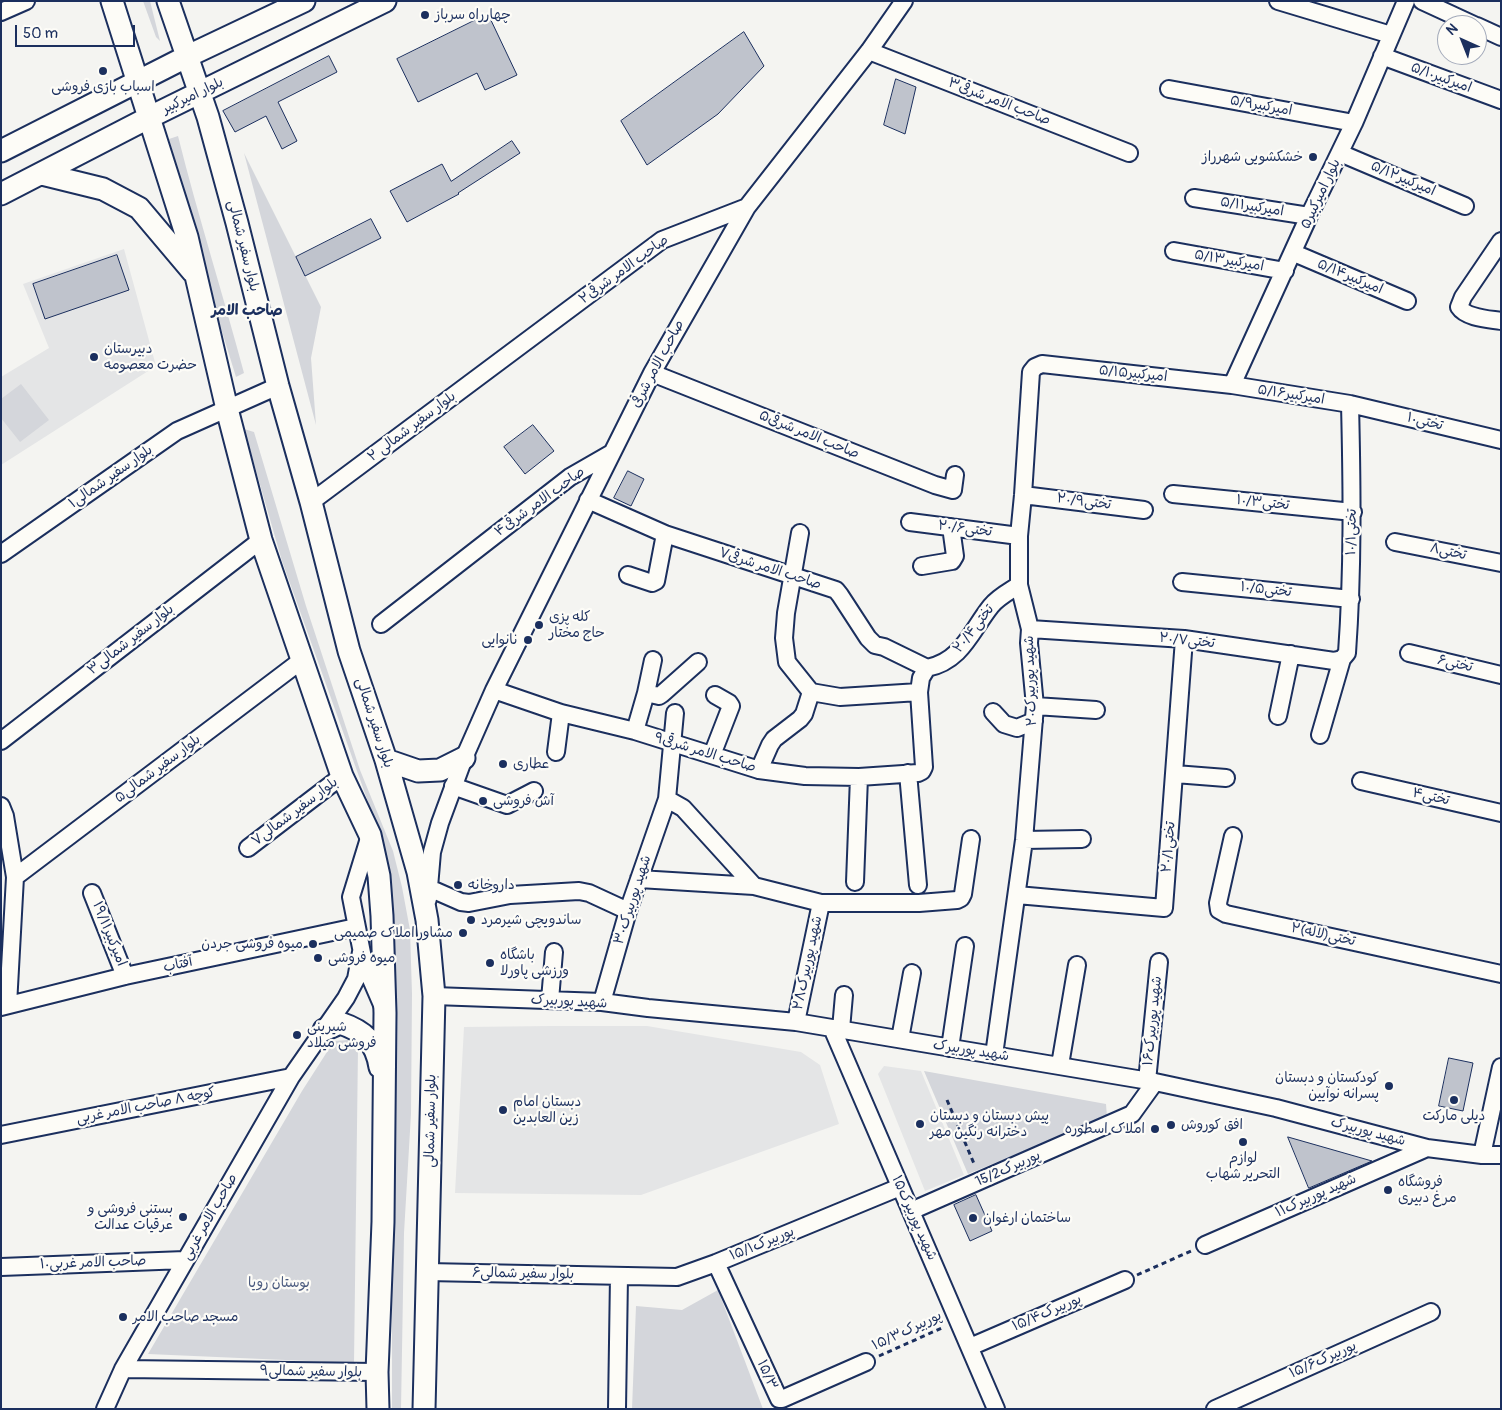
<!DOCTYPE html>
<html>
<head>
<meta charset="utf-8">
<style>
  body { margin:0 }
  #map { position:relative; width:1502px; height:1410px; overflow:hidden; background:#f4f4f1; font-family:Pangolin,sans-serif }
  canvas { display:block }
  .frame { position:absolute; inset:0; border:2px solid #1b2f5e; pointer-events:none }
  .north { position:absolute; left:1437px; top:15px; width:50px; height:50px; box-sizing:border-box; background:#fdfcf7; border:1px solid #a3aaba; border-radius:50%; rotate:316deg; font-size:14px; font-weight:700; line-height:20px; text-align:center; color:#1b2f5e }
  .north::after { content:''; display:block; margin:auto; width:18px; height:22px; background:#1b2f5e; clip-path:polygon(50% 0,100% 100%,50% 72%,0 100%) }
  .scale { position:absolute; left:15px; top:25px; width:120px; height:22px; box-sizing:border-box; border:2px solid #1b2f5e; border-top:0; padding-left:6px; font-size:15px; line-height:18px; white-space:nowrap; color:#1b2f5e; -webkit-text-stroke:4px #fdfcf7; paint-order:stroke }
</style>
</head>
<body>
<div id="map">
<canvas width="1502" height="1410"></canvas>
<div class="frame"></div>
<div class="north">N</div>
<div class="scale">50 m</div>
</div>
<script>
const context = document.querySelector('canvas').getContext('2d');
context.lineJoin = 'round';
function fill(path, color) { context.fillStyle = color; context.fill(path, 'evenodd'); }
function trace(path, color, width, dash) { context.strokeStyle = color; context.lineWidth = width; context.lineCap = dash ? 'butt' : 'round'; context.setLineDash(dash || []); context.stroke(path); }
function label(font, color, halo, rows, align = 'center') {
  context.font = font + ' Pangolin,"Playpen Sans Arabic",sans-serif'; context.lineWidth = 4.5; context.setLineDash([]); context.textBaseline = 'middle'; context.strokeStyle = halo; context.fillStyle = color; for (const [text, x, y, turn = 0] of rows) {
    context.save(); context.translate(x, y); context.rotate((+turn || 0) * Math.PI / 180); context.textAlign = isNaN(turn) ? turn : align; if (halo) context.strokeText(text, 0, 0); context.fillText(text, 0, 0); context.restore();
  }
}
fill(new Path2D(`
  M124 249 156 366 1 465V377L49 348 23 284Z
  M550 1026H647L801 1052 820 1065 839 1124 641 1195 455 1193 464 1027Z
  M884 1066 921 1071 964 1175 925 1191 878 1074Z`), '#e4e5e6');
fill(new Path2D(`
  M143 1H150L160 41 156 37Z
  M178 136C198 216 223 294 244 373L236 377 204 273 169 139Z
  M244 153 321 307 311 358 316 425Z
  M21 384 49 420 20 442 1 418V399Z
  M244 429 254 432 306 606 360 770 393 851 402 887 410 930 412 994 411 1114 404 1233 401 1409H392V1239L382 841 282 561Z
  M348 1040 358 1048 354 1363 148 1354 302 1091 334 1041Z
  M924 1071 1106 1104 1107 1117 968 1174Z
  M718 1290 763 1409H632L636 1306 682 1310Z`), '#d4d6db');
const building = new Path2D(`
  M488 14 517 75 485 90 477 73 418 102 397 59Z
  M744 32 764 66 718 114 647 165 621 121Z
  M329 56 337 72 278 102 297 141 282 149 266 116 235 132 223 111Z
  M896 79 916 87 905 134 884 125Z
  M512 141 520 153 458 193 459 194 407 222 390 191 442 164 451 181Z
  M371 219 381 238 305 276 296 257Z
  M117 255 129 290 45 319 33 284Z
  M533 425 554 451 525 474 504 447Z
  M628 471 644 479 631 506 614 498Z
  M1449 1058 1473 1063 1463 1111 1439 1106Z
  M1288 1137 1372 1161 1309 1188Z
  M976 1195 992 1231 970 1241 954 1205Z`);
fill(building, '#bfc3cc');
trace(building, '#1b2f5e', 1);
const minor = new Path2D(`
  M1278 1 1391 35
  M1422 1 1474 25
  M1 12 26 1
  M1477 26 1501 37
  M869 51 1129 153
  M1382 56 1501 100
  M1169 89 1354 123
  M1340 153 1465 206
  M1194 198 1309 216
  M1501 241 1463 297 1459 307C1466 318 1489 319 1501 321
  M1174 251 1285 271
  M1294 253 1407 301
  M652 373 935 485 953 490 955 475
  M1232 385 1309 216 1354 123 1406 1
  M1173 494 1353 512
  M1023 495 1144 510
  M588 500 665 534 836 590 840 595 868 638 875 645 884 647 927 668
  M311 502 662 240 747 207
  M910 522 1019 536
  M800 533 786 613 784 638 787 662 811 692 840 697 919 692
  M1395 542 1501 563
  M1 554 177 431 278 386
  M922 566 952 561 955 556 951 527
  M628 575 652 583 656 581 665 534
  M1182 582 1351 599
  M381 624 570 477 610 454
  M1030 629 1184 639 1334 661 1342 659
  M1409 653 1501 675
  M927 668C962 661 971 631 991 606 998 597 1010 591 1019 585
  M494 690 561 713 635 731 759 770 805 776 859 777 918 773 922 771 924 767 919 692 921 678 927 668
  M646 693 659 696 662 694 698 662
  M1035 706 1096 710
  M993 712 1004 724 1017 728 1034 721
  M1278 716 1291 654
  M635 731 646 693 653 660
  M1320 735 1342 659 1347 653C1353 570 1352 487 1350 404
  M1 741 261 540
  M556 752 561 713
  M712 755 731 706 729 703 715 695
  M759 770 770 745 774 739 800 719 804 714 811 692
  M908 773 918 885
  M1175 774 1226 778
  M1361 781 1501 813
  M453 786 507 805 534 791
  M667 799 683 808 754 886
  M1 806 5 816 15 877 8 1005
  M370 835 351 897 364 963 383 1007
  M1233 836 1218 903 1219 910 1226 914 1501 974
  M1024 840 1082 839
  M248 848 342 776
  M15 877 302 660
  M639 879 754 886 821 903H919L957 900 961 898 963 894 971 839
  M855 882 859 777
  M429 888 461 902 469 903 510 895 579 891 589 893 628 911
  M92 893 125 976
  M1017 895 1164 908 1184 639
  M428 899 432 852 440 823 464 758 494 690 652 373 747 207 869 51 904 1
  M434 996 602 1002 648 1008 796 1022 1155 1082 1276 1108 1427 1148 1482 1155H1501
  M550 1000 554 952
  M602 1002 628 911 667 799 675 713
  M1 1007 125 976 356 927
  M796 1022 821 903
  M832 1028 996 1409
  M841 1029 844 995
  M900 1039 912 973
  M950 1048 965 946
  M994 1055 1024 840 1035 706 1029 643 1030 629 1019 585V536L1023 495 1031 372 1035 367 1042 364 1232 385 1350 404 1501 440
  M1060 1065 1077 965
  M1147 1081 1159 962
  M1 1135 291 1077
  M1482 1155 1501 1067
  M911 1211 1132 1114 1155 1082
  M1205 1245 1427 1148
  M716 1263 779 1399H782L866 1362
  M1 1267 185 1260
  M427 1272 677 1277 716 1263 900 1187
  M970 1347 1125 1280
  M123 1369 377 1372
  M105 1409 123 1369 154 1315 291 1077 346 998 356 979 361 952
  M617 1409 619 1276
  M1215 1409 1431 1312`);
const major = new Path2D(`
  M112 1 187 237 227 409 261 540 342 776 370 835 379 876 382 916 385 1013 383 1222 377 1372 378 1409
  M168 1 208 117 237 223 278 386 311 502 349 651 386 760 418 872 427 920 434 996 424 1409
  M1 151 188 56 304 1
  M42 174 103 189 139 208 193 272
  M1 194 150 117 385 1
  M386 760 418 771 440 770 464 758
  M324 1030 340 1023C364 1031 376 1042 380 1067`);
trace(minor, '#1b2f5e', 20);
trace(major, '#1b2f5e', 25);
trace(new Path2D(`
  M947 1100 975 1166
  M1137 1275 1191 1251
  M879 1356 944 1327`), '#1b2f5e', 3, [5, 4]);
trace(minor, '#fdfcf7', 16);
trace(major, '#fdfcf7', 21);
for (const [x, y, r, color] of [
  [425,15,5,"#1b2f5e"],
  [103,71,5,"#1b2f5e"],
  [1313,157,5,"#1b2f5e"],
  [94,357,5,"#1b2f5e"],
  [539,625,5,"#1b2f5e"],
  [528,640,5,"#1b2f5e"],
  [503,764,5,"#1b2f5e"],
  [483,801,5,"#1b2f5e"],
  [458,885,5,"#1b2f5e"],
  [471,920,5,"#1b2f5e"],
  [463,933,5,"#1b2f5e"],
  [313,944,5,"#1b2f5e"],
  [318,958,5,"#1b2f5e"],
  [490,963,5,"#1b2f5e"],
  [297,1035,5,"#1b2f5e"],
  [1389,1086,5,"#1b2f5e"],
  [1454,1100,5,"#1b2f5e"],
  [503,1110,5,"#1b2f5e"],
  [920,1124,5,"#1b2f5e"],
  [1171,1125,5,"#1b2f5e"],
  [1155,1129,5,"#1b2f5e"],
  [1243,1142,5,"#1b2f5e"],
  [1388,1190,5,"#1b2f5e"],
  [183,1217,5,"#1b2f5e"],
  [973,1218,5,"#1b2f5e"],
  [123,1317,5,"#1b2f5e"]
]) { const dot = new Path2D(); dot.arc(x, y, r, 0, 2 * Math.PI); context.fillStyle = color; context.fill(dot); trace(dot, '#fdfcf7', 2); }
label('14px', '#1b2f5e', '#fdfcf7', [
  ["چهارراه سرباز",435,15],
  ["اسباب بازی فروشی",103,87,"center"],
  ["خشکشویی شهرراز",1303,157,"right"],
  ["دبیرستان",104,349],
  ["حضرت معصومه",104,365],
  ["کله پزی",549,617],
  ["حاج مختار",549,633],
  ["نانوایی",518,640,"right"],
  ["عطاری",513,764],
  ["آش فروشی",493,801],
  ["داروخانه",468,885],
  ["ساندویچی شیرمرد",481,920],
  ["مشاور املاک صمیمی",453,933,"right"],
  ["میوه فروشی جردن",303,944,"right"],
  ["باشگاه",500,955],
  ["ورزشی پاورلا",500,971],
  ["میوه فروشی",328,958],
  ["شیرینی",307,1027],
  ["فروشی میلاد",307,1043],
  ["کودکستان و دبستان",1379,1078,"right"],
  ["پسرانه نوآیین",1379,1094,"right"],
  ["دبستان امام",513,1102],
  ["زین العابدین",513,1118],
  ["پیش دبستان و دبستان",930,1116],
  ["دخترانه رنگین مهر",930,1132],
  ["دیلی مارکت",1454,1116,"center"],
  ["افق کوروش",1181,1125],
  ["املاک اسطوره",1145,1129,"right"],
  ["لوازم",1243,1158,"center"],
  ["التحریر شهاب",1243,1174,"center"],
  ["فروشگاه",1398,1182],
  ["مرغ دبیری",1398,1198],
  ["بستنی فروشی و",173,1209,"right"],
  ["عرقیات عدالت",173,1225,"right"],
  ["ساختمان ارغوان",983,1218],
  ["مسجد صاحب الامر",133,1317]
], 'left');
label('14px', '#1b2f5e', '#fdfcf7', [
  ["امیرکبیر۵/۱۰",1441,78,20],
  ["بلوار امیرکبیر",193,96,-26],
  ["صاحب الامر شرقی۳",999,102,21],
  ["امیرکبیر۵/۹",1261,106,10],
  ["امیرکبیر۵/۱۲",1403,179,23],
  ["بلوار امیرکبیر۵",1321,194,-65],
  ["امیرکبیر۵/۱۱",1252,207,9],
  ["بلوار سفیر شمالی",243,246,76],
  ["امیرکبیر۵/۱۳",1229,261,10],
  ["۲صاحب الامر شرقی",624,270,-36],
  ["امیرکبیر۵/۱۴",1350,277,23],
  ["صاحب الامر شرقی",658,364,-62],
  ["امیرکبیر۵/۱۵",1133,374,6],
  ["امیرکبیر۵/۱۶",1291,395,9],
  ["تختی۱۰",1425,422,14],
  ["بلوار سفیر شمالی ۲",412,427,-37],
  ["صاحب الامر شرقی۵",809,435,22],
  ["بلوار سفیر شمالی۱",111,477,-35],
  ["صاحب الامر شرقی۴",540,502,-36],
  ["تختی۲۰/۹",1084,502,7],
  ["تختی۱۰/۳",1263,503,6],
  ["تختی۲۰/۶",965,529,7],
  ["تختی۱۰/۱",1352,532,-89],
  ["تختی۸",1448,552,12],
  ["صاحب الامر شرقی۷",770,569,18],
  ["تختی۱۰/۵",1266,590,6],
  ["تختی۲۰/۴",974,629,-52],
  ["بلوار سفیر شمالی۳",131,640,-38],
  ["تختی۲۰/۷",1187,641,6],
  ["تختی۶",1455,664,13],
  ["شهید پوربیرک۲۰",1031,681,-92],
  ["بلوار سفیر شمالی",374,723,72],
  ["صاحب الامر شرقی۹",705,753,17],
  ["بلوار سفیر شمالی۵",158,769,-37],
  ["تختی۴",1431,797,13],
  ["بلوار سفیر شمالی۷",295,812,-37],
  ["تختی۲۰/۱",1169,847,-85],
  ["شهید پوربیرک۳۰",633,900,-72],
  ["امیرکبیر۱۹/۱۱",109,934,68],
  ["۲تختی(لاله)",1323,935,12],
  ["شهید پوربیرک۲۸",808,963,-78],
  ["آفتاب",178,965,-12],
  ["شهید پوربیرک",569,1002,3],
  ["شهید پوربیرک۱۶",1153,1021,-84],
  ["شهید پوربیرک",971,1051,9],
  ["کوچه ۸ صاحب الامر غربی",146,1106,-11],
  ["بلوار سفیر شمالی",431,1121,-89],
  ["شهید پوربیرک",1368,1132,15],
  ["پوربیرک15/2",1008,1169,-24],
  ["شهید پوربیرک۱۱",1316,1196,-24],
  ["صاحب الامر غربی",210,1217,-60],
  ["شهید پوربیرک۱۵",914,1218,66],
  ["پوربیرک۱۵/۱",762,1244,-22],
  ["صاحب الامر غربی۱۰",93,1263,-2],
  ["بلوار سفیر شمالی۶",523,1274,1],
  ["پوربیرک۱۵/۴",1047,1313,-23],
  ["پوربیرک۱۵/۳",907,1331,-25],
  ["پوربیرک۱۵/۶",1323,1360,-24],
  ["بلوار سفیر شمالی۹",311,1372,1],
  ["۱۵/۳",767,1375,66]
]);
label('14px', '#49597d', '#fdfcf7', [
  ["بوستان رویا",279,1283]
]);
label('bold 15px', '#1b2f5e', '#fdfcf7', [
  ["صاحب الامر",247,311]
]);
</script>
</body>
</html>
